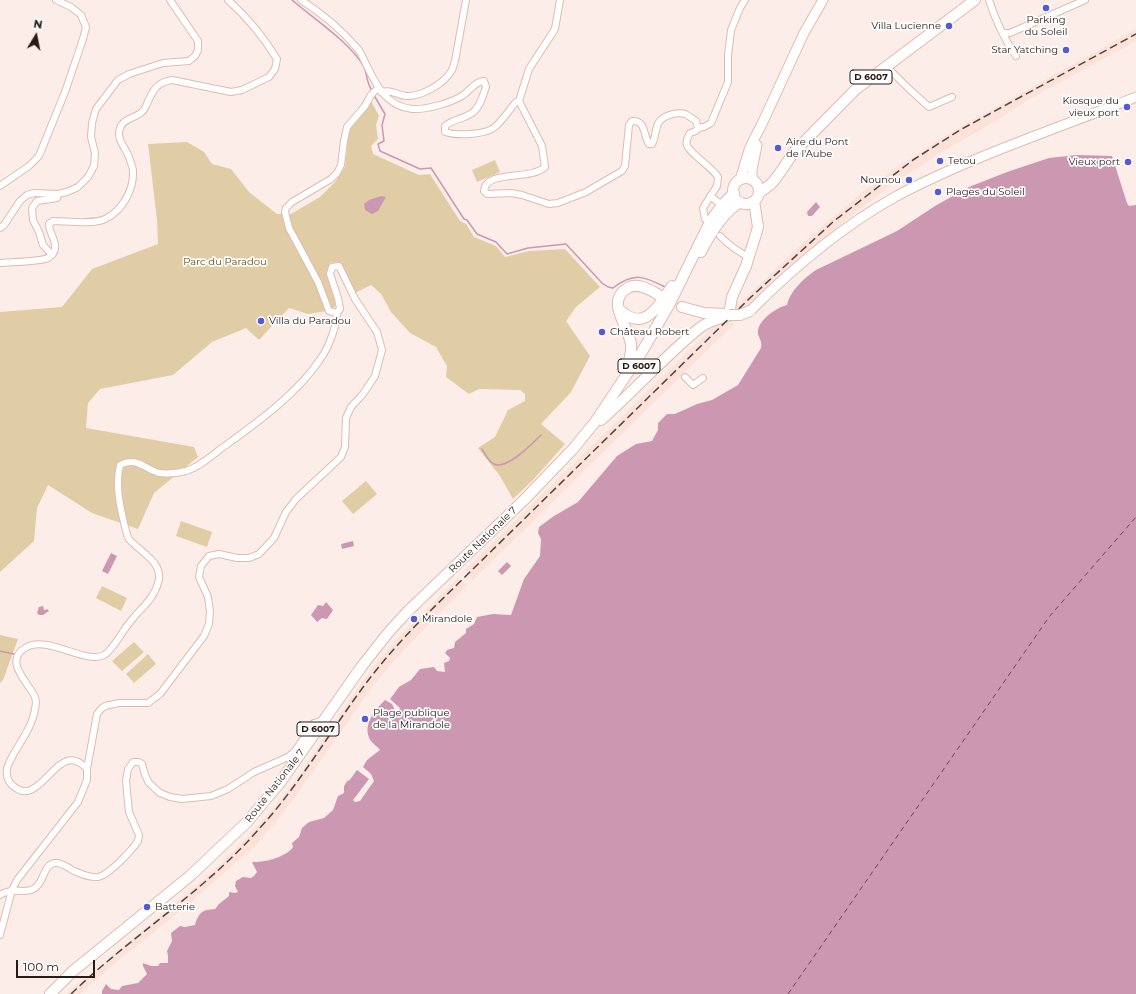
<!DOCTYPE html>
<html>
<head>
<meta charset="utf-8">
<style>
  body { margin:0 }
  #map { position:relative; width:1136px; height:994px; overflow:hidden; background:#fcede9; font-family:Montserrat,sans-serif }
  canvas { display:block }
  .north { position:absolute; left:16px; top:16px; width:40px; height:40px; -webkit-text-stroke:3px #fefefe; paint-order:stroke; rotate:10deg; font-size:11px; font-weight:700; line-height:16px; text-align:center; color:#281b17 }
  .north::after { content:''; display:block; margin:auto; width:14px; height:18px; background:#281b17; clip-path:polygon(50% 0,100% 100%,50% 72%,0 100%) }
  .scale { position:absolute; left:16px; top:960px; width:79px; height:18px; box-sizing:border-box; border:2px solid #281b17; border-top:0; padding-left:5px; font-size:12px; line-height:14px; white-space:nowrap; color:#281b17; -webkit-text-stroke:3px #fefefe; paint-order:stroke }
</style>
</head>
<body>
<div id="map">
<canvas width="1136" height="994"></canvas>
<div class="north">N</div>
<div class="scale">100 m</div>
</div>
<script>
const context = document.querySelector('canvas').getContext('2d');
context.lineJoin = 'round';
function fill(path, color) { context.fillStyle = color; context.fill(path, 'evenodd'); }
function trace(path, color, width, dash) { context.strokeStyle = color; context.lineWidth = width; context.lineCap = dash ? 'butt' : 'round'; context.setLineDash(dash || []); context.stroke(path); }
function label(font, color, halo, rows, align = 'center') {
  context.font = font + ' Montserrat,sans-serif'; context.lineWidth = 3.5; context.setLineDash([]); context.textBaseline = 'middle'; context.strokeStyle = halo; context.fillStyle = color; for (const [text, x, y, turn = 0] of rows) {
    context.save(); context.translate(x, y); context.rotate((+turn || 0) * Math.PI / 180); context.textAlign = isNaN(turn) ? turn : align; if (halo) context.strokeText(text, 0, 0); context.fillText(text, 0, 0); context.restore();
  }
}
fill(new Path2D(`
  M1136 29V41L1028 100 999 119 944 151 897 181 838 226 742 312H738L734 309 804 242 865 190 893 170 953 131Z
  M719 323H735L473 580 466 572V569L713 327Z
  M458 578 467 585 420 633 392 663 372 687 296 796 276 822 255 846 185 907 115 963 80 994H66L209 875 242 843 273 809 296 780 362 682 380 659 399 637Z`), '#fde2da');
fill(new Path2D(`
  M371 101 379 116 376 125 378 139 371 146 373 154 419 175 430 174 460 221 466 224 474 237 496 246 505 257 529 251 565 249 600 287 576 307 566 321 590 356 571 392 541 424 565 444 532 481 513 499 500 476 478 448 495 437 508 410 525 401V394L520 390 479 389 469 394 446 377 447 366 436 347 410 333 391 312 381 294 371 285 355 293 340 262 330 263 326 273 336 305 332 310 308 314 289 308 259 340 246 328 212 342 173 375 100 389 88 403 86 428 194 447 198 457 154 493 138 529 92 513 48 485 37 508 34 541 0 572V312L62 307 92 269 158 244 157 220 148 144 187 142 204 152 212 164 231 169 249 192 277 214H291L320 197 335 182 345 167 349 131Z
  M495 160 500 172 477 182 472 170Z
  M366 481 377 494 353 514 342 501Z
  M181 521 212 532 207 547 176 536Z
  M102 586 127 598 121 611 96 598Z
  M0 635 18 639 3 680 0 683Z
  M134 642 144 652 122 671 112 661Z
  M148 654 156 664 134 683 126 674Z`), '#e0cda5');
fill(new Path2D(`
  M1077 155 1112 156 1127 203 1129 206 1136 205V994H102V991L106 984 111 989 119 990 122 986 138 983 147 974 143 966V963L151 966H158L160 963H168V956L167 951 172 941 171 933 180 926 185 927 195 925C199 912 202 910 215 909L219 904 229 896V892L235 893 238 892 235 886 236 881 243 877 251 878 254 876 257 872 252 862C263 863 287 857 293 847L292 843 299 837 302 828 309 822 324 818 333 810 338 796 344 793V786L348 780 349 781 357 770 369 779 353 800 355 802 360 801 374 781 371 774 363 767 367 760 380 750C377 746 373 744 371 741 361 726 375 710 385 700L392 704 395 710 398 711 400 708 390 699 399 687 411 680 420 669 434 667 437 671 445 672 444 663 449 661 450 658 445 653 447 650 454 648 455 642 466 633V629L474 624 477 617 493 614 511 615 524 579 540 556 541 539 538 533 539 527 554 516 578 502 617 456 636 444 652 441 658 430V423L667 414H675L697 404 712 400 738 385 761 348C763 340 757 337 758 331 759 319 778 307 787 305 790 291 805 277 816 270L897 231 935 206 969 187 1007 172 1049 158Z
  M381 196 386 197 378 211 372 214 365 210 364 204 369 200Z
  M816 202 820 207 812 216H808L807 212Z
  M353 541 354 546 342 549 341 544Z
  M111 553 117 556 108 574 102 571Z
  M507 562 511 566 502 575 498 571Z
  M326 602 333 610 327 619 322 618 317 622 311 615 318 605 323 606Z
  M43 606 44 610 47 609 49 611 43 615H39L37 613 39 607Z`), '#cc97b0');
trace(new Path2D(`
  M292 0C314 19 348 41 363 65 367 71 366 81 371 89
  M375 97 385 114 382 125 384 141 378 144 380 151 420 169 431 168 464 219 467 220 477 234 496 242 507 254 528 248 566 244 602 283 608 287 613 288C634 272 644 276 665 287
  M482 449C485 454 489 462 494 464 507 470 532 444 541 435
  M0 651 14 654`), '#cc97b0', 1.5);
trace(new Path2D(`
  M788 994 1049 617 1136 517`), '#7e3c5e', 1, [5, 4]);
const street = new Path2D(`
  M301 0C321 13 340 28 356 47 360 50 362 56 364 60 375 82 384 106 412 109 426 110 450 103 462 96 469 92 475 81 484 81L486 87C483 95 480 108 472 113 464 119 453 119 445 126V132C457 136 485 135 495 127 503 120 509 110 516 102L519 101
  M989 0C996 22 1003 37 1016 56
  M1003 33H1010L1085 0
  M886 66 908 88 929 107 952 97
  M381 92C392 89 396 95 406 96 421 97 444 84 452 70 453 68 454 64 455 61L466 0
  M519 101 542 146 545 167C530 181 486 169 484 191L487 194 511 193 522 195 549 204 558 203 586 192 622 171 625 166 629 125 632 121C646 120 643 135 649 144H652C656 137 655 128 659 122 664 115 677 112 685 114 689 116 693 119 696 121L698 128
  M519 101 529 69 555 29 560 0
  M698 128 704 127 711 123 728 82V56L731 30 740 8 745 0
  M698 128 696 131 690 133C688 137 685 141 687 145 689 153 712 167 718 177L717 186 703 208 705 219
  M0 186 29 166 39 156 65 92 83 39 86 27 81 15 71 7 56 0
  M710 196 722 205
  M0 228 4 225 20 201 27 195 34 193 58 194 67 192 78 187 88 177 94 166 95 153 91 137 92 123 96 109 118 80 129 74 163 63 189 61 195 56 198 50V41L170 0
  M720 236C729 245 738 252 749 257
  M52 255 43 245 39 232 33 220 32 208 37 201 57 198 58 194
  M0 263C11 262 39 262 48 258 51 256 55 252 55 248 56 239 49 233 49 224L53 221C67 221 92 225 105 219 122 211 134 190 133 171 133 167 130 161 129 157 125 147 116 139 120 128 124 116 141 119 146 106 152 92 156 82 172 80L231 92 242 90 269 77 275 69 277 59C263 36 248 18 228 0
  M685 377 693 385 703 378
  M87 769C57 735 41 813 12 785 8 781 6 775 7 769 8 764 11 759 13 755 21 741 33 725 35 709 36 705 36 700 35 697 29 683 3 662 25 648 47 634 85 665 104 655 113 650 123 630 130 622 140 609 154 599 158 583 164 566 146 555 135 545 133 543 130 541 129 539 127 536 126 530 125 527 120 507 115 485 120 465 136 456 145 469 159 473 168 474 178 473 186 471 200 467 211 456 222 448 255 424 296 395 319 361 328 349 336 329 337 313
  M0 895C13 886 29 896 37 886 44 880 44 864 55 863 62 862 68 868 74 871 81 874 90 878 98 877 109 875 132 850 138 841L139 835 129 812 126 781 128 769 133 762H139L142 764 145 775 149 783 160 793 170 797 182 799 211 796 228 789 254 772 288 757 295 751 314 723 319 722 322 724
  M0 935 12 890 17 880 78 802 87 780V769L97 714 101 709 105 706 119 703H148L160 694 204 636 209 624 210 612 208 597 199 577 201 566 209 556 219 554 237 558H249L259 554 274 538 286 512 296 499 341 457 345 447 346 418 351 407 363 394 375 376 382 350 377 332 355 299 339 266 332 267 330 274 338 298 340 309 337 313 329 311 318 282 289 228 285 212 286 208 292 202 331 179 337 173 341 165 344 141 347 127 365 106 371 95 378 88`);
const secondary = new Path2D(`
  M740 180 749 150 755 137 761 126 804 33 823 0
  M752 180V170L757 145
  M750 311C793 268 841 227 895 197 914 186 935 177 955 168 1015 142 1076 121 1136 97`);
const primary = new Path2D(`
  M733 191a13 13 0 1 1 26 0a13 13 0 1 1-26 0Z
  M759 193C765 188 772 185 776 178 783 169 788 160 795 151L855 90 975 0
  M701 252C710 234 723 213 740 202
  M682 307 704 313 725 314
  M618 308C643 335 659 306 672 286
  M729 315 732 297 746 266 756 234 758 227 754 201
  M627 369C629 361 632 352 631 344 629 328 606 302 626 289 637 281 650 290 661 296
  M601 420C634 391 663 358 697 330 703 325 711 321 718 319 723 317 726 318 729 315
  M50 994 73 971 190 876 247 822 279 784 362 666 388 633 407 612 524 500 573 449 595 422 643 350 669 305 710 222 722 205 734 193`);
trace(street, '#debcb1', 8);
trace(secondary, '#debcb1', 11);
trace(primary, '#debcb1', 12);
trace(street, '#fff', 6);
trace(secondary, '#fff', 9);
trace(primary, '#fff', 10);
trace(new Path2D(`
  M71 994C131 936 204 892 259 829 302 782 331 729 370 678 387 656 406 635 426 615L751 297 834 221 913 160 960 130 1136 34`), '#50433f', 1.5, [8, 4]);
const primaryBridge = new Path2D(`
  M729 315H740L750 311`);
trace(primaryBridge, '#debcb1', 12, []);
trace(primaryBridge, '#fff', 10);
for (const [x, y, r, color] of [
  [1046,8,4,"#565ad1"],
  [949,26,4,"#565ad1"],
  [1066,50,4,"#565ad1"],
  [1127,107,4,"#565ad1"],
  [778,148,4,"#565ad1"],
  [940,161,4,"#565ad1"],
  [1128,162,4,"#565ad1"],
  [909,180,4,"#565ad1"],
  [938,192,4,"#565ad1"],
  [261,321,4,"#565ad1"],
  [602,332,4,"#565ad1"],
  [414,619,4,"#565ad1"],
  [365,719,4,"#565ad1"],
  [147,907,4,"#565ad1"]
]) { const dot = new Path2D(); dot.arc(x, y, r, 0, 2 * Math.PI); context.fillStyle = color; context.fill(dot); trace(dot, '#fefefe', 1.5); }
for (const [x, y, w] of [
  [871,77,42],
  [639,366,42],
  [318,729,42]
]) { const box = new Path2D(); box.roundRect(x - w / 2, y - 7, w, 14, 3); context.fillStyle = '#fefefe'; context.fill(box); trace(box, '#281b17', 1); }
label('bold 9px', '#281b17', null, [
  ["D 6007",871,77],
  ["D 6007",639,366],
  ["D 6007",318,729]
]);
label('10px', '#281b17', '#fefefe', [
  ["Parking",1046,20,"center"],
  ["du Soleil",1046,32,"center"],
  ["Villa Lucienne",941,26,"right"],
  ["Star Yatching",1058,50,"right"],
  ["Kiosque du",1119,101,"right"],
  ["vieux port",1119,113,"right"],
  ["Aire du Pont",786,142],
  ["de l'Aube",786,154],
  ["Tetou",948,161],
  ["Vieux port",1120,162,"right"],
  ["Nounou",901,180,"right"],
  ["Plages du Soleil",946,192],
  ["Villa du Paradou",269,321],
  ["Château Robert",610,332],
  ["Mirandole",422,619],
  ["Plage publique",373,713],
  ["de la Mirandole",373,725],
  ["Batterie",155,907]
], 'left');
label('10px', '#674f14', '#fefefe', [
  ["Parc du Paradou",225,262]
]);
label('10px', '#281b17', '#fefefe', [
  ["Route Nationale 7",483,540,-44],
  ["Route Nationale 7",275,786,-52]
]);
</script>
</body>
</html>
